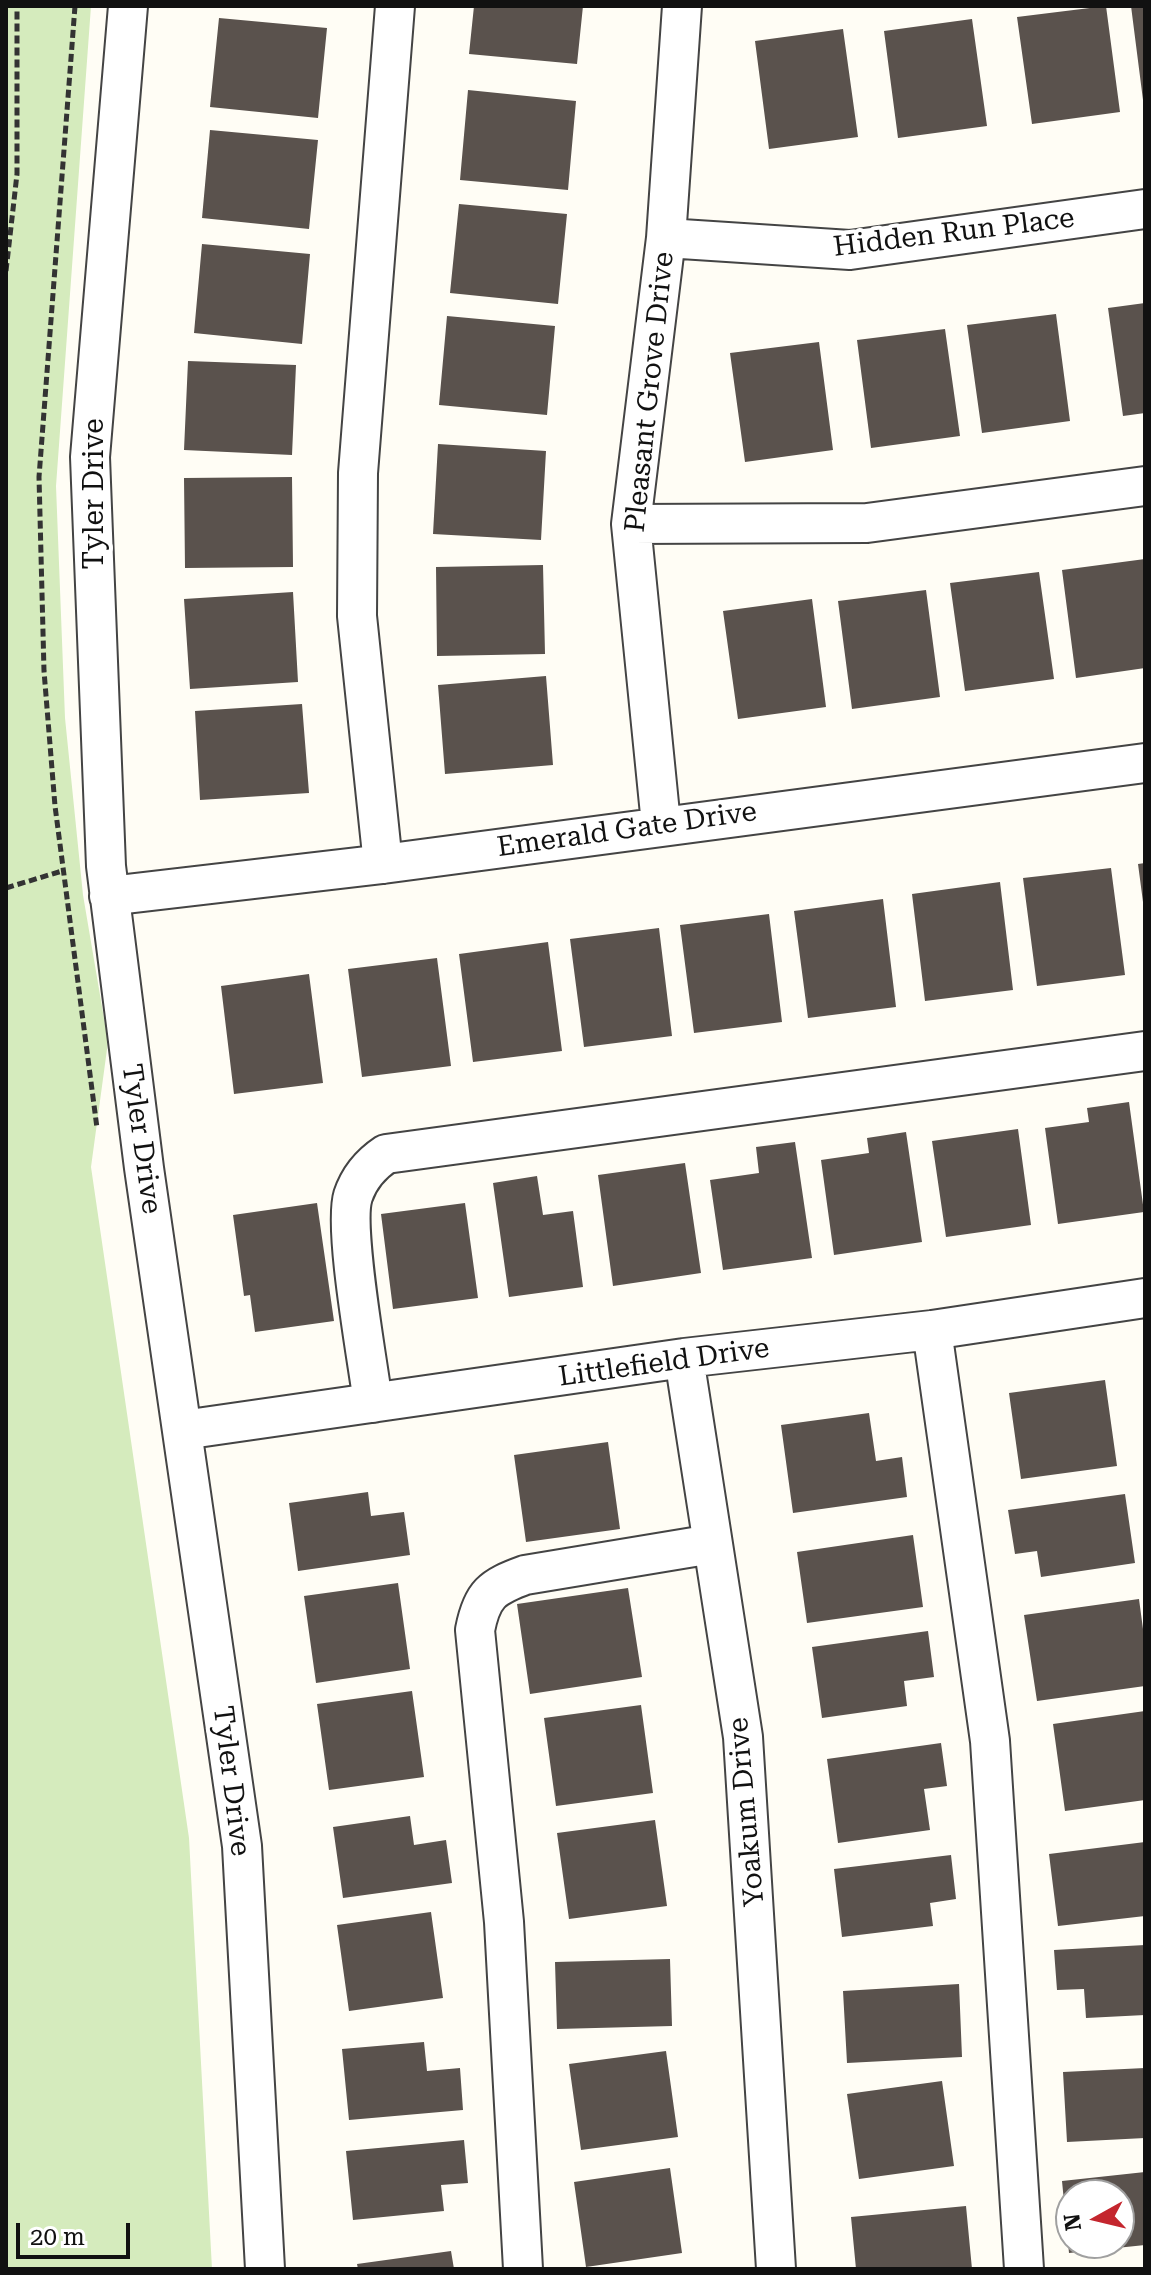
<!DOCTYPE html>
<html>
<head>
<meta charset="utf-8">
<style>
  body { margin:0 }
  #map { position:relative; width:1151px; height:2275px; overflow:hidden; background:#fffdf5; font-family:"Roboto Serif",serif }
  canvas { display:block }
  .frame { position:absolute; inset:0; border:8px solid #111; pointer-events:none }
  .north { position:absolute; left:1055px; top:2179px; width:80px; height:80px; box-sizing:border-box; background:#fff; border:2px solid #a0a0a0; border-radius:50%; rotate:262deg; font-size:22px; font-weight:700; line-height:32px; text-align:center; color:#111 }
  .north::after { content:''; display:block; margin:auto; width:28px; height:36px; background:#c4262e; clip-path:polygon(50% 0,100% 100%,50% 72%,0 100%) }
  .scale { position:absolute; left:16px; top:2223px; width:114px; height:36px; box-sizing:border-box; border:4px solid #111; border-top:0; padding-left:10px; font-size:24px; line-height:28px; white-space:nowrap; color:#111; -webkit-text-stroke:6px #fff; paint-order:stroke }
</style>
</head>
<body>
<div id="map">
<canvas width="1151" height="2275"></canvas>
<div class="frame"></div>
<div class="north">N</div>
<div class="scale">20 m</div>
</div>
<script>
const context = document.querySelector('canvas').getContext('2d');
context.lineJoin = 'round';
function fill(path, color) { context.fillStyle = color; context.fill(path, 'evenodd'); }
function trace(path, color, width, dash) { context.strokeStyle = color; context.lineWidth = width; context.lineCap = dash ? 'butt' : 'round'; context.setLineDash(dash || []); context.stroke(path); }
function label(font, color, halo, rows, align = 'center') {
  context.font = font + ' "Roboto Serif",serif'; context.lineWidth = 8; context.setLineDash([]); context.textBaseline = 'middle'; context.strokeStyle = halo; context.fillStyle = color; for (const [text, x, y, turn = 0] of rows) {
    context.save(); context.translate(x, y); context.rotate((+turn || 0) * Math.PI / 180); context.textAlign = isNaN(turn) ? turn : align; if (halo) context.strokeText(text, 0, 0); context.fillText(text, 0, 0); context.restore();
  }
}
fill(new Path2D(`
  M6 6H91L56 486 65 718 83 895 108 1042 91 1167 189 1838 212 2269H6Z`), '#d5ebbd');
fill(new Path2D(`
  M474 6H583L577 64 469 54Z
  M1106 6 1120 112 1032 124 1017 17Z
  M1131 6H1145V100H1143Z
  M219 18 327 28 318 118 210 107Z
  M972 19 987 126 898 138 884 31Z
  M843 29 858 137 769 149 755 41Z
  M468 90 576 101 568 190 460 180Z
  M210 130 318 140 309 229 202 218Z
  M459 204 567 214 558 304 450 293Z
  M202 244 310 254 302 344 194 333Z
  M1145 303V413L1123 416 1108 308Z
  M1056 314 1070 421 982 433 967 325Z
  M447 316 555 326 547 415 439 405Z
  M945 329 960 436 871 448 857 340Z
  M819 342 833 450 745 462 730 353Z
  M188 361 296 365 292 455 184 450Z
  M438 444 546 451 541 540 433 534Z
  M292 477 293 567 185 568 184 478Z
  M1145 559V668L1076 678 1062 570Z
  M543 565 545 654 437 656 436 567Z
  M1039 572 1054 679 965 691 950 583Z
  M926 590 940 697 852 709 838 601Z
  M293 592 298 682 190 689 184 599Z
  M812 599 826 707 738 719 723 611Z
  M546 676 553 765 445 774 438 685Z
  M302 704 309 793 200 800 195 711Z
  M1145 863V902H1143L1138 864Z
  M1111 868 1125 975 1037 986 1023 878Z
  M1000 882 1013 990 925 1001 912 894Z
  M883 899 896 1007 808 1018 794 911Z
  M769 914 782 1022 694 1033 680 925Z
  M659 928 672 1036 584 1047 570 939Z
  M548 942 562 1051 473 1062 459 954Z
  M437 958 451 1066 362 1077 348 969Z
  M309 974 323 1083 234 1094 221 986Z
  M1129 1102 1144 1212 1058 1224 1045 1128 1089 1122 1087 1108Z
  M1018 1129 1031 1225 946 1237 932 1141Z
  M906 1132 922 1242 834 1255 821 1160 869 1153 867 1138Z
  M795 1142 812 1258 723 1270 710 1180 759 1173 756 1147Z
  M685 1163 701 1273 613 1286 598 1175Z
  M537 1176 543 1215 573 1211 583 1287 509 1297 493 1183Z
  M317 1203 334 1321 255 1332 250 1295 244 1296 233 1215Z
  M465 1203 478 1298 393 1309 381 1214Z
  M1105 1380 1117 1466 1021 1479 1009 1393Z
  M869 1413 876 1461 902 1457 907 1497 793 1513 781 1425Z
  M608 1442 620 1529 526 1542 514 1455Z
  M368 1492 371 1516 404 1512 410 1555 298 1571 289 1503Z
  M1125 1494 1135 1563 1041 1577 1037 1551 1015 1554 1008 1510Z
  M913 1535 923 1607 807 1623 797 1552Z
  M398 1583 410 1669 316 1683 304 1596Z
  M628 1588 642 1677 530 1694 517 1604Z
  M1139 1599 1145 1644V1686L1037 1701 1024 1615Z
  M928 1631 934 1677 904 1681 907 1706 822 1718 812 1647Z
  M412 1691 424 1777 329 1790 317 1704Z
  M641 1705 653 1793 556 1806 544 1718Z
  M1145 1711V1800L1065 1811 1053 1724Z
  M941 1743 947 1786 924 1789 930 1830 838 1843 827 1759Z
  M410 1816 414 1845 446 1840 452 1883 343 1898 333 1827Z
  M655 1820 667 1906 569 1919 557 1833Z
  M1145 1842V1916L1058 1926 1049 1854Z
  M951 1855 956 1899 930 1903 933 1926 842 1937 834 1869Z
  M431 1912 443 1998 349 2011 337 1925Z
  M1145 1945V2015L1086 2018 1084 1989 1057 1990 1054 1950Z
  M670 1959 672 2026 557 2029 555 1962Z
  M959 1984 962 2057 847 2063 843 1991Z
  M424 2042 427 2071 460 2068 463 2110 349 2120 342 2049Z
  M666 2051 678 2137 581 2150 569 2064Z
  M1145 2068V2138L1067 2142 1063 2072Z
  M942 2081 954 2166 859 2179 847 2094Z
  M464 2140 468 2183 441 2185 444 2211 353 2220 346 2151Z
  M670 2168 682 2253 586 2267 574 2182Z
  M1145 2172V2245L1069 2253 1062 2181ZM1071 2195H1119V2243H1071Z
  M966 2206 972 2269H856L851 2217Z
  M451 2251 454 2269H358L357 2264Z`), '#5a524d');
const minor = new Path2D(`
  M128 6 90 457 106 866 144 1168 242 1846 265 2269
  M666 238 850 250 1145 209
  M631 524 867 523 1145 486
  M661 824 631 524 666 238 682 6
  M383 864 357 616 358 473 395 6
  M109 896 383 864 1145 763
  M932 1330 990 1741 1024 2269
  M684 1358 743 1737 776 2269
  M373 1403C368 1363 343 1228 353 1196 359 1178 371 1164 386 1154L1145 1051
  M183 1430 684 1358 932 1330 1145 1298
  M523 2269 504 1922 475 1630C482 1594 492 1587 525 1575L712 1544`);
trace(minor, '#444', 42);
trace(new Path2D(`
  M75 6 39 477 44 671 55 806 97 1128
  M6 271 17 174V6
  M6 888 62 871`), '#333', 5, [8, 4]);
trace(minor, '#fff', 38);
label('28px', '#111', '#fff', [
  ["Hidden Run Place",954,233,-7],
  ["Pleasant Grove Drive",650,392,-84],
  ["Tyler Drive",95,494,-90],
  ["Emerald Gate Drive",627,830,-8],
  ["Tyler Drive",141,1139,82],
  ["Littlefield Drive",664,1363,-8],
  ["Tyler Drive",231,1781,83],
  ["Yoakum Drive",747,1812,-95]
]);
</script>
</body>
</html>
